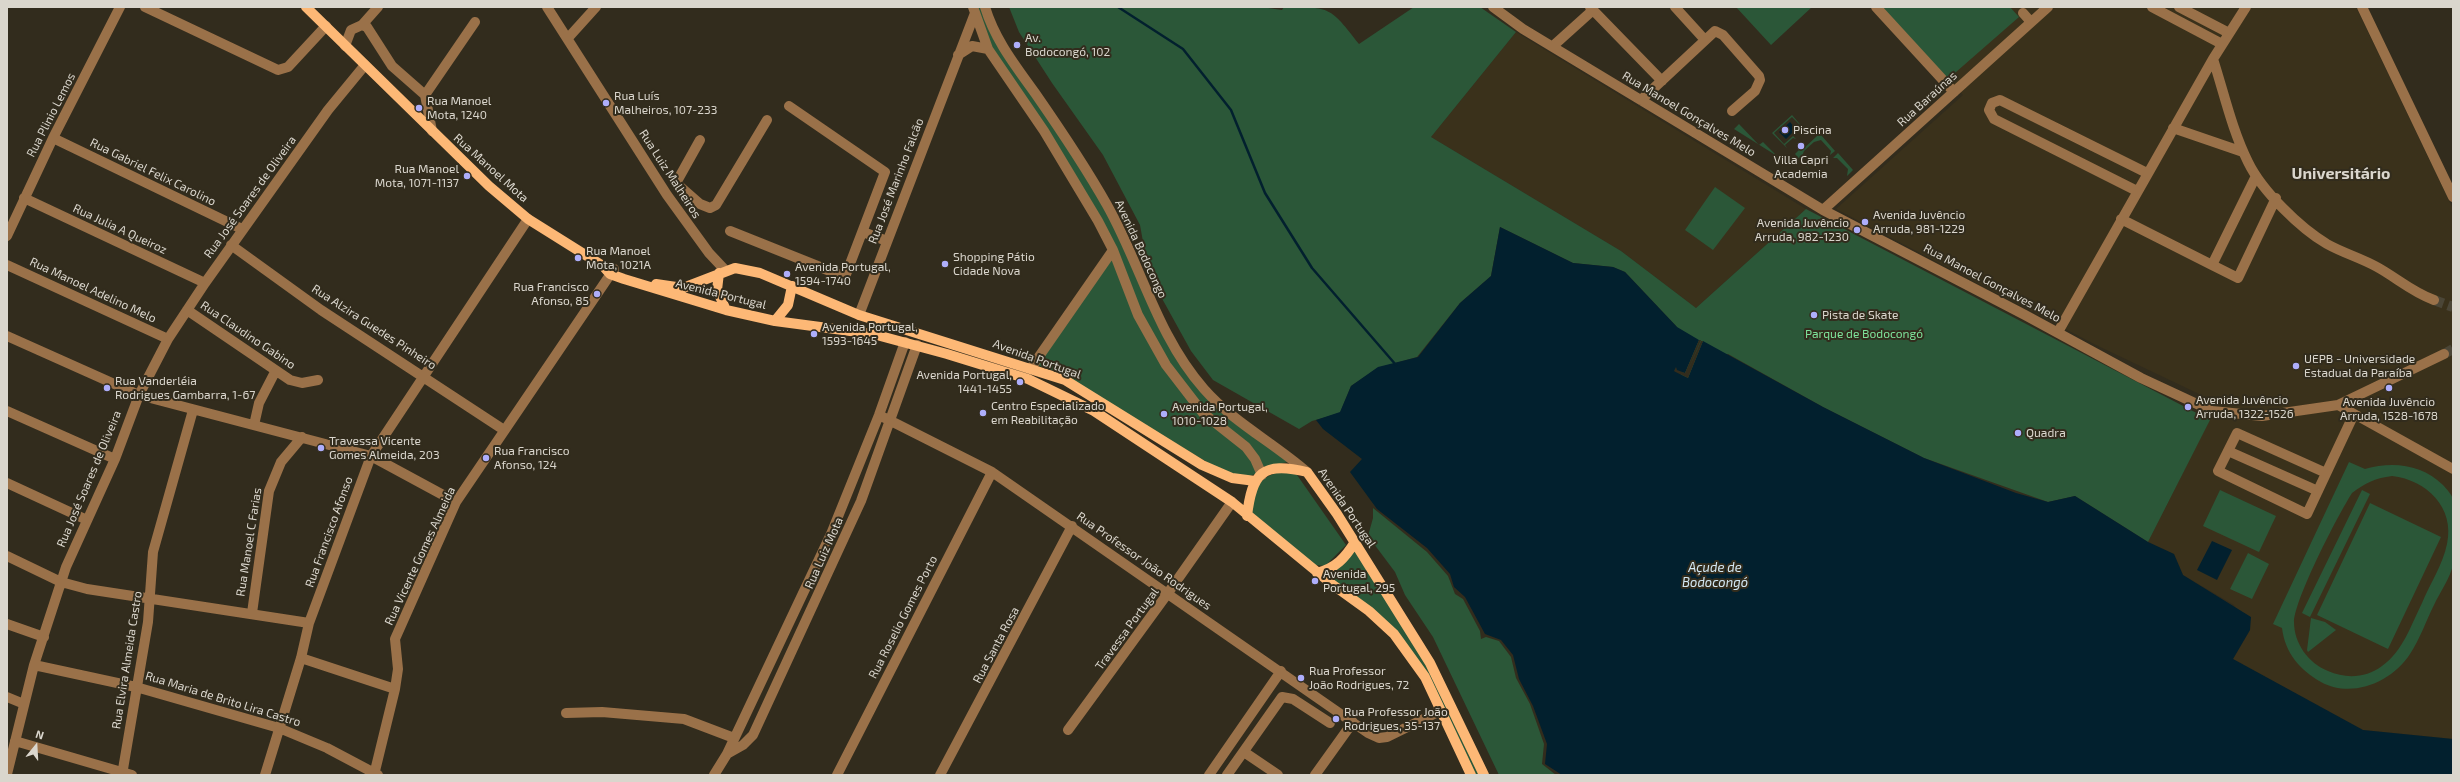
<!DOCTYPE html>
<html>
<head>
<meta charset="utf-8">
<style>
  body { margin:0 }
  #map { position:relative; width:2460px; height:782px; overflow:hidden; background:#322c1d; font-family:"Exo 2",sans-serif }
  canvas { display:block }
  .frame { position:absolute; inset:0; border:8px solid #dad6cd; pointer-events:none }
  .north { position:absolute; left:16px; top:726px; width:40px; height:40px; -webkit-text-stroke:3px #322c1d; paint-order:stroke; rotate:18deg; font-size:11px; font-weight:700; line-height:16px; text-align:center; color:#dad6cd }
  .north::after { content:''; display:block; margin:auto; width:14px; height:18px; background:#dad6cd; clip-path:polygon(50% 0,100% 100%,50% 72%,0 100%) }
</style>
</head>
<body>
<div id="map">
<canvas width="2460" height="782"></canvas>
<div class="frame"></div>
<div class="north">N</div>
</div>
<script>
const context = document.querySelector('canvas').getContext('2d');
context.lineJoin = 'round';
function fill(path, color) { context.fillStyle = color; context.fill(path, 'evenodd'); }
function trace(path, color, width, dash) { context.strokeStyle = color; context.lineWidth = width; context.lineCap = dash ? 'butt' : 'round'; context.setLineDash(dash || []); context.stroke(path); }
function label(font, color, halo, rows, align = 'center') {
  context.font = font + ' "Exo 2",sans-serif'; context.lineWidth = 4; context.setLineDash([]); context.textBaseline = 'middle'; context.strokeStyle = halo; context.fillStyle = color; for (const [text, x, y, turn = 0] of rows) {
    context.save(); context.translate(x, y); context.rotate((+turn || 0) * Math.PI / 180); context.textAlign = isNaN(turn) ? turn : align; if (halo) context.strokeText(text, 0, 0); context.fillText(text, 0, 0); context.restore();
  }
}
fill(new Path2D(`
  M1880 7H2356L2453 209V739L2363 730 2233 659 2250 630 2234 605 2183 575 2174 554 2148 542 2218 403 2094 344 1836 209 1963 95Z
  M1516 32 1806 209 1696 308 1621 251 1431 137Z`), '#3a311b');
fill(new Path2D(`
  M977 7H982L1106 210 1183 368 1288 462 1263 467 1207 412 1175 373 1146 324 1109 235 990 47Z
  M1009 7H1261L1282 10 1284 7C1331 7 1330 7 1359 44L1414 7H1480L1516 32 1431 137 1621 251 1696 308 1806 209 2210 420 2148 542 2075 496 2048 502 1924 458 1823 407 1728 354 1688 378 1681 376 1677 327 1625 272 1613 267 1573 263 1500 227 1491 276 1460 303 1417 357 1378 368 1351 386 1340 413 1312 421 1299 429 1213 380 1191 351 1149 275 1140 225 1103 155 1052 83 1019 32Z
  M1736 7H1812L1771 45Z
  M1881 7H2010L2019 17 1948 79Z
  M1792 115 1804 129 1792 117 1774 133 1784 144 1793 136 1796 139 1793 138 1785 145 1787 148 1772 133Z
  M1739 124 1759 145 1763 142 1777 156 1734 129Z
  M1814 127 1835 151 1830 155 1831 151 1821 140 1814 142 1804 151 1801 159 1810 170 1795 154 1799 150 1801 151 1817 136 1812 129Z
  M1838 153 1853 170 1847 176 1848 169 1837 158H1833Z
  M1715 187 1745 208 1713 250 1685 230Z
  M1111 257 1166 371 1244 448 1258 473 1244 478 1220 470 1058 372 1037 365Z
  M2349 462 2365 469C2392 461 2422 464 2443 485 2447 490 2452 494 2453 500 2455 511 2455 552 2453 564 2451 577 2440 592 2434 605 2426 621 2420 639 2410 654 2392 682 2352 699 2321 682 2300 670 2285 653 2282 628L2273 624ZM2392 476C2427 480 2455 508 2447 544 2443 564 2430 584 2422 603 2411 625 2403 651 2382 666 2366 678 2346 679 2328 671 2308 663 2294 643 2294 622 2295 598 2338 515 2352 493 2365 483 2376 478 2392 476Z
  M1283 471 1297 475 1346 545 1325 566 1315 565 1252 513C1254 488 1258 477 1283 471Z
  M2220 490 2276 516 2259 552 2203 526Z
  M2362 490 2370 494 2310 617 2302 613Z
  M2370 503 2441 537 2388 649 2317 615Z
  M1373 508 1427 552 1448 576 1455 594 1463 599 1480 631 1481 639 1486 637 1499 641 1511 657 1516 678 1530 704 1544 744 1542 764 1556 775H1499L1433 637 1405 595 1395 572 1368 536 1373 518Z
  M1354 547 1419 648 1483 775H1476L1403 640 1325 573Z
  M2248 553 2269 564 2252 599 2230 589Z
  M2311 618 2325 622 2336 630 2308 652 2307 650Z`), '#2b5738');
fill(new Path2D(`
  M1790 122 1796 129 1786 139 1779 132Z
  M1500 227 1573 263 1613 267 1625 272 1677 327 1699 340 1685 373 1674 371 1688 378 1703 341 1823 407 1924 458 2016 493 2048 502 2075 496 2148 542 2174 554 2183 575 2251 617 2250 630 2233 659 2363 730 2453 739V775H1562L1545 764 1547 744 1533 706 1519 679 1513 655 1501 640 1485 634 1465 597 1454 587 1450 574 1427 548 1377 509 1350 472 1362 459 1323 429 1316 420 1340 412 1351 386 1378 367 1418 357 1460 303 1491 276Z
  M2212 541 2232 550 2217 580 2197 570Z`), '#02202e');
fill(new Path2D(`
  M1699 340H1701L1686 375 1701 341H1703L1688 378 1674 371 1676 367 1677 370 1685 373Z`), '#322c1d');
trace(new Path2D(`
  M1118 7 1183 49 1231 110 1265 193 1312 268 1396 365`), '#02202e', 2.5);
trace(new Path2D(`
  M2434 300 2453 307
  M2444 354 2453 349`), '#4b4637', 10, [10, 5]);
trace(new Path2D(`
  M145 7 278 70 288 67 326 26
  M547 7 667 195 709 253 725 270
  M973 7 988 49 1044 131 1098 221 1113 250 1138 315 1166 365 1203 413 1246 447 1255 459 1262 475
  M985 7C995 40 1015 65 1035 93 1060 129 1085 166 1107 205 1141 265 1157 336 1204 389 1233 422 1274 443 1307 472
  M1493 7 1523 29 1823 210 2025 315 2141 378 2212 411 2262 416 2338 405 2444 354
  M1590 7 1662 81
  M1675 7 1705 40
  M1876 7 1954 92
  M2152 7 2222 44
  M2179 7 2229 33
  M2362 7 2453 197
  M2023 13 2031 22
  M362 25 378 7
  M568 38 596 7
  M345 46 351 30 362 25 367 27 392 66 425 95 432 131
  M1553 46 1593 10
  M958 55 972 46 988 49
  M2213 59C2224 93 2232 130 2248 162 2262 191 2300 228 2327 244 2343 253 2361 258 2377 267 2397 278 2412 292 2434 300
  M425 95 475 22
  M1641 100 1715 31 1723 35 1759 76 1760 80 1755 91 1732 111
  M2173 128 2243 152
  M53 138 242 229
  M700 140 676 183 700 204 710 208 716 205 767 120
  M2137 191 1994 119 1989 110 1992 103 2000 100 2147 173
  M24 198 205 283
  M1823 210 2048 7
  M2121 219 2212 265 2256 176
  M730 231 845 277 885 172 789 106
  M863 232 887 241
  M7 236 53 138 120 7
  M231 245 321 310 504 430
  M7 265 168 339
  M2212 265 2238 278 2276 198
  M187 310 290 380 302 383 318 380
  M859 315 975 13
  M2058 332 2213 59 2246 7
  M7 336 139 395 371 456 456 502
  M1031 368 1113 250
  M2338 405 2453 469
  M7 411 115 459
  M879 415 992 472 1368 733 1379 738 1387 737 1440 711
  M254 425 259 403 275 372
  M2228 451 2318 491
  M2326 473 2237 433 2218 471 2307 514 2354 414
  M7 483 87 520
  M7 556 61 582 87 589 309 623
  M252 613 269 491 281 462 302 437
  M7 624 44 637
  M301 658 395 689
  M34 665 136 687 279 728 327 748 378 775
  M7 697 24 704
  M566 713 602 712 684 719 734 738
  M1068 730 1168 593 1232 502
  M15 741 132 775
  M1244 752 1278 775
  M727 754 743 745 753 735 861 501 917 345
  M7 774 34 665 66 567 115 459 139 395 168 339 205 283 328 110 365 65
  M122 775 148 622 153 552 193 410
  M265 775 301 658 309 623 371 456 528 219
  M374 775 395 689 398 669 395 639 456 502 614 269
  M714 775 727 754 831 534 879 415 905 342
  M837 775 992 472
  M940 775 1072 526
  M1209 775 1281 671
  M1227 775 1282 697 1293 699 1330 723
  M1315 775 1353 722`), '#9a7149', 10);
trace(new Path2D(`
  M306 7 489 186 528 219 603 266 610 274 624 279 726 310 775 321 873 334 947 354 1028 379 1094 411 1232 502 1333 585 1369 611 1394 634 1425 677 1471 775
  M719 273 717 290 726 310
  M656 284 683 288 735 268 760 273 859 315 1065 380 1202 465 1232 478 1255 481
  M775 321 788 305 792 286
  M1247 516C1252 473 1262 461 1307 472L1337 514 1430 663 1484 775
  M1317 573C1336 568 1345 558 1355 542`), '#fdb876', 10);
for (const [x, y, r, color] of [
  [1017,45,4,"#aeaefb"],
  [606,103,4,"#aeaefb"],
  [419,108,4,"#aeaefb"],
  [1785,130,4,"#aeaefb"],
  [1801,146,4,"#aeaefb"],
  [467,176,4,"#aeaefb"],
  [1865,222,4,"#aeaefb"],
  [1857,230,4,"#aeaefb"],
  [578,258,4,"#aeaefb"],
  [945,264,4,"#aeaefb"],
  [787,274,4,"#aeaefb"],
  [597,294,4,"#aeaefb"],
  [1814,315,4,"#aeaefb"],
  [814,334,4,"#aeaefb"],
  [2296,366,4,"#aeaefb"],
  [1020,382,4,"#aeaefb"],
  [107,388,4,"#aeaefb"],
  [2389,388,4,"#aeaefb"],
  [2188,407,4,"#aeaefb"],
  [983,413,4,"#aeaefb"],
  [1164,414,4,"#aeaefb"],
  [2018,433,4,"#aeaefb"],
  [321,448,4,"#aeaefb"],
  [486,458,4,"#aeaefb"],
  [1315,581,4,"#aeaefb"],
  [1301,678,4,"#aeaefb"],
  [1336,719,4,"#aeaefb"]
]) { const dot = new Path2D(); dot.arc(x, y, r, 0, 2 * Math.PI); context.fillStyle = color; context.fill(dot); trace(dot, '#322c1d', 1.5); }
label('12px', '#dad6cd', '#322c1d', [
  ["Av.",1025,38],
  ["Bodocongó, 102",1025,52],
  ["Rua Luís",614,96],
  ["Malheiros, 107-233",614,110],
  ["Rua Manoel",427,101],
  ["Mota, 1240",427,115],
  ["Piscina",1793,130],
  ["Villa Capri",1801,160,"center"],
  ["Academia",1801,174,"center"],
  ["Rua Manoel",459,169,"right"],
  ["Mota, 1071-1137",459,183,"right"],
  ["Avenida Juvêncio",1873,215],
  ["Arruda, 981-1229",1873,229],
  ["Avenida Juvêncio",1849,223,"right"],
  ["Arruda, 982-1230",1849,237,"right"],
  ["Rua Manoel",586,251],
  ["Mota, 1021A",586,265],
  ["Shopping Pátio",953,257],
  ["Cidade Nova",953,271],
  ["Avenida Portugal,",795,267],
  ["1594-1740",795,281],
  ["Rua Francisco",589,287,"right"],
  ["Afonso, 85",589,301,"right"],
  ["Pista de Skate",1822,315],
  ["Avenida Portugal,",822,327],
  ["1593-1645",822,341],
  ["UEPB - Universidade",2304,359],
  ["Estadual da Paraíba",2304,373],
  ["Avenida Portugal,",1012,375,"right"],
  ["1441-1455",1012,389,"right"],
  ["Rua Vanderléia",115,381],
  ["Rodrigues Gambarra, 1-67",115,395],
  ["Avenida Juvêncio",2196,400],
  ["Arruda, 1322-1526",2196,414],
  ["Avenida Juvêncio",2389,402,"center"],
  ["Arruda, 1528-1678",2389,416,"center"],
  ["Centro Especializado",991,406],
  ["em Reabilitação",991,420],
  ["Avenida Portugal,",1172,407],
  ["1010-1028",1172,421],
  ["Quadra",2026,433],
  ["Travessa Vicente",329,441],
  ["Gomes Almeida, 203",329,455],
  ["Rua Francisco",494,451],
  ["Afonso, 124",494,465],
  ["Avenida",1323,574],
  ["Portugal, 295",1323,588],
  ["Rua Professor",1309,671],
  ["João Rodrigues, 72",1309,685],
  ["Rua Professor João",1344,712],
  ["Rodrigues, 35-137",1344,726]
], 'left');
label('12px', '#dad6cd', '#322c1d', [
  ["Rua Baraúnas",1927,99,-42],
  ["Rua Manoel Gonçalves Melo",1689,114,31],
  ["Rua Plinio Lemos",51,115,-63],
  ["Rua Manoel Mota",491,168,42],
  ["Rua Gabriel Felix Carolino",153,172,26],
  ["Rua Luiz Malheiros",670,174,57],
  ["Rua José Marinho Falcão",896,181,-69],
  ["Rua José Soares de Oliveira",250,197,-54],
  ["Rua Julia A Queiroz",120,229,25],
  ["Avenida Bodocongo",1141,249,65],
  ["Rua Manoel Gonçalves Melo",1992,283,28],
  ["Rua Manoel Adelino Melo",93,290,25],
  ["Avenida Portugal",721,294,14],
  ["Rua Alzira Guedes Pinheiro",374,327,33],
  ["Rua Claudino Gabino",248,335,34],
  ["Avenida Portugal",1037,359,20],
  ["Rua José Soares de Oliveira",89,479,-67],
  ["Avenida Portugal",1347,508,56],
  ["Rua Francisco Afonso",329,532,-70],
  ["Rua Manoel C Farias",249,542,-81],
  ["Rua Luiz Mota",824,553,-66],
  ["Rua Vicente Gomes Almeida",420,556,-65],
  ["Rua Professor João Rodrigues",1144,561,35],
  ["Rua Roselio Gomes Porto",903,617,-63],
  ["Travessa Portugal",1127,629,-54],
  ["Rua Santa Rosa",996,645,-62],
  ["Rua Elvira Almeida Castro",127,660,-81],
  ["Rua Maria de Brito Lira Castro",223,699,17]
]);
label('12px', '#7de29a', '#322c1d', [
  ["Parque de Bodocongó",1864,334]
]);
label('italic 13px', '#d3e8f4', '#322c1d', [
  ["Açude de",1715,568],
  ["Bodocongó",1715,583]
]);
label('bold 16px', '#dad6cd', '#322c1d', [
  ["Universitário",2341,174]
]);
</script>
</body>
</html>
